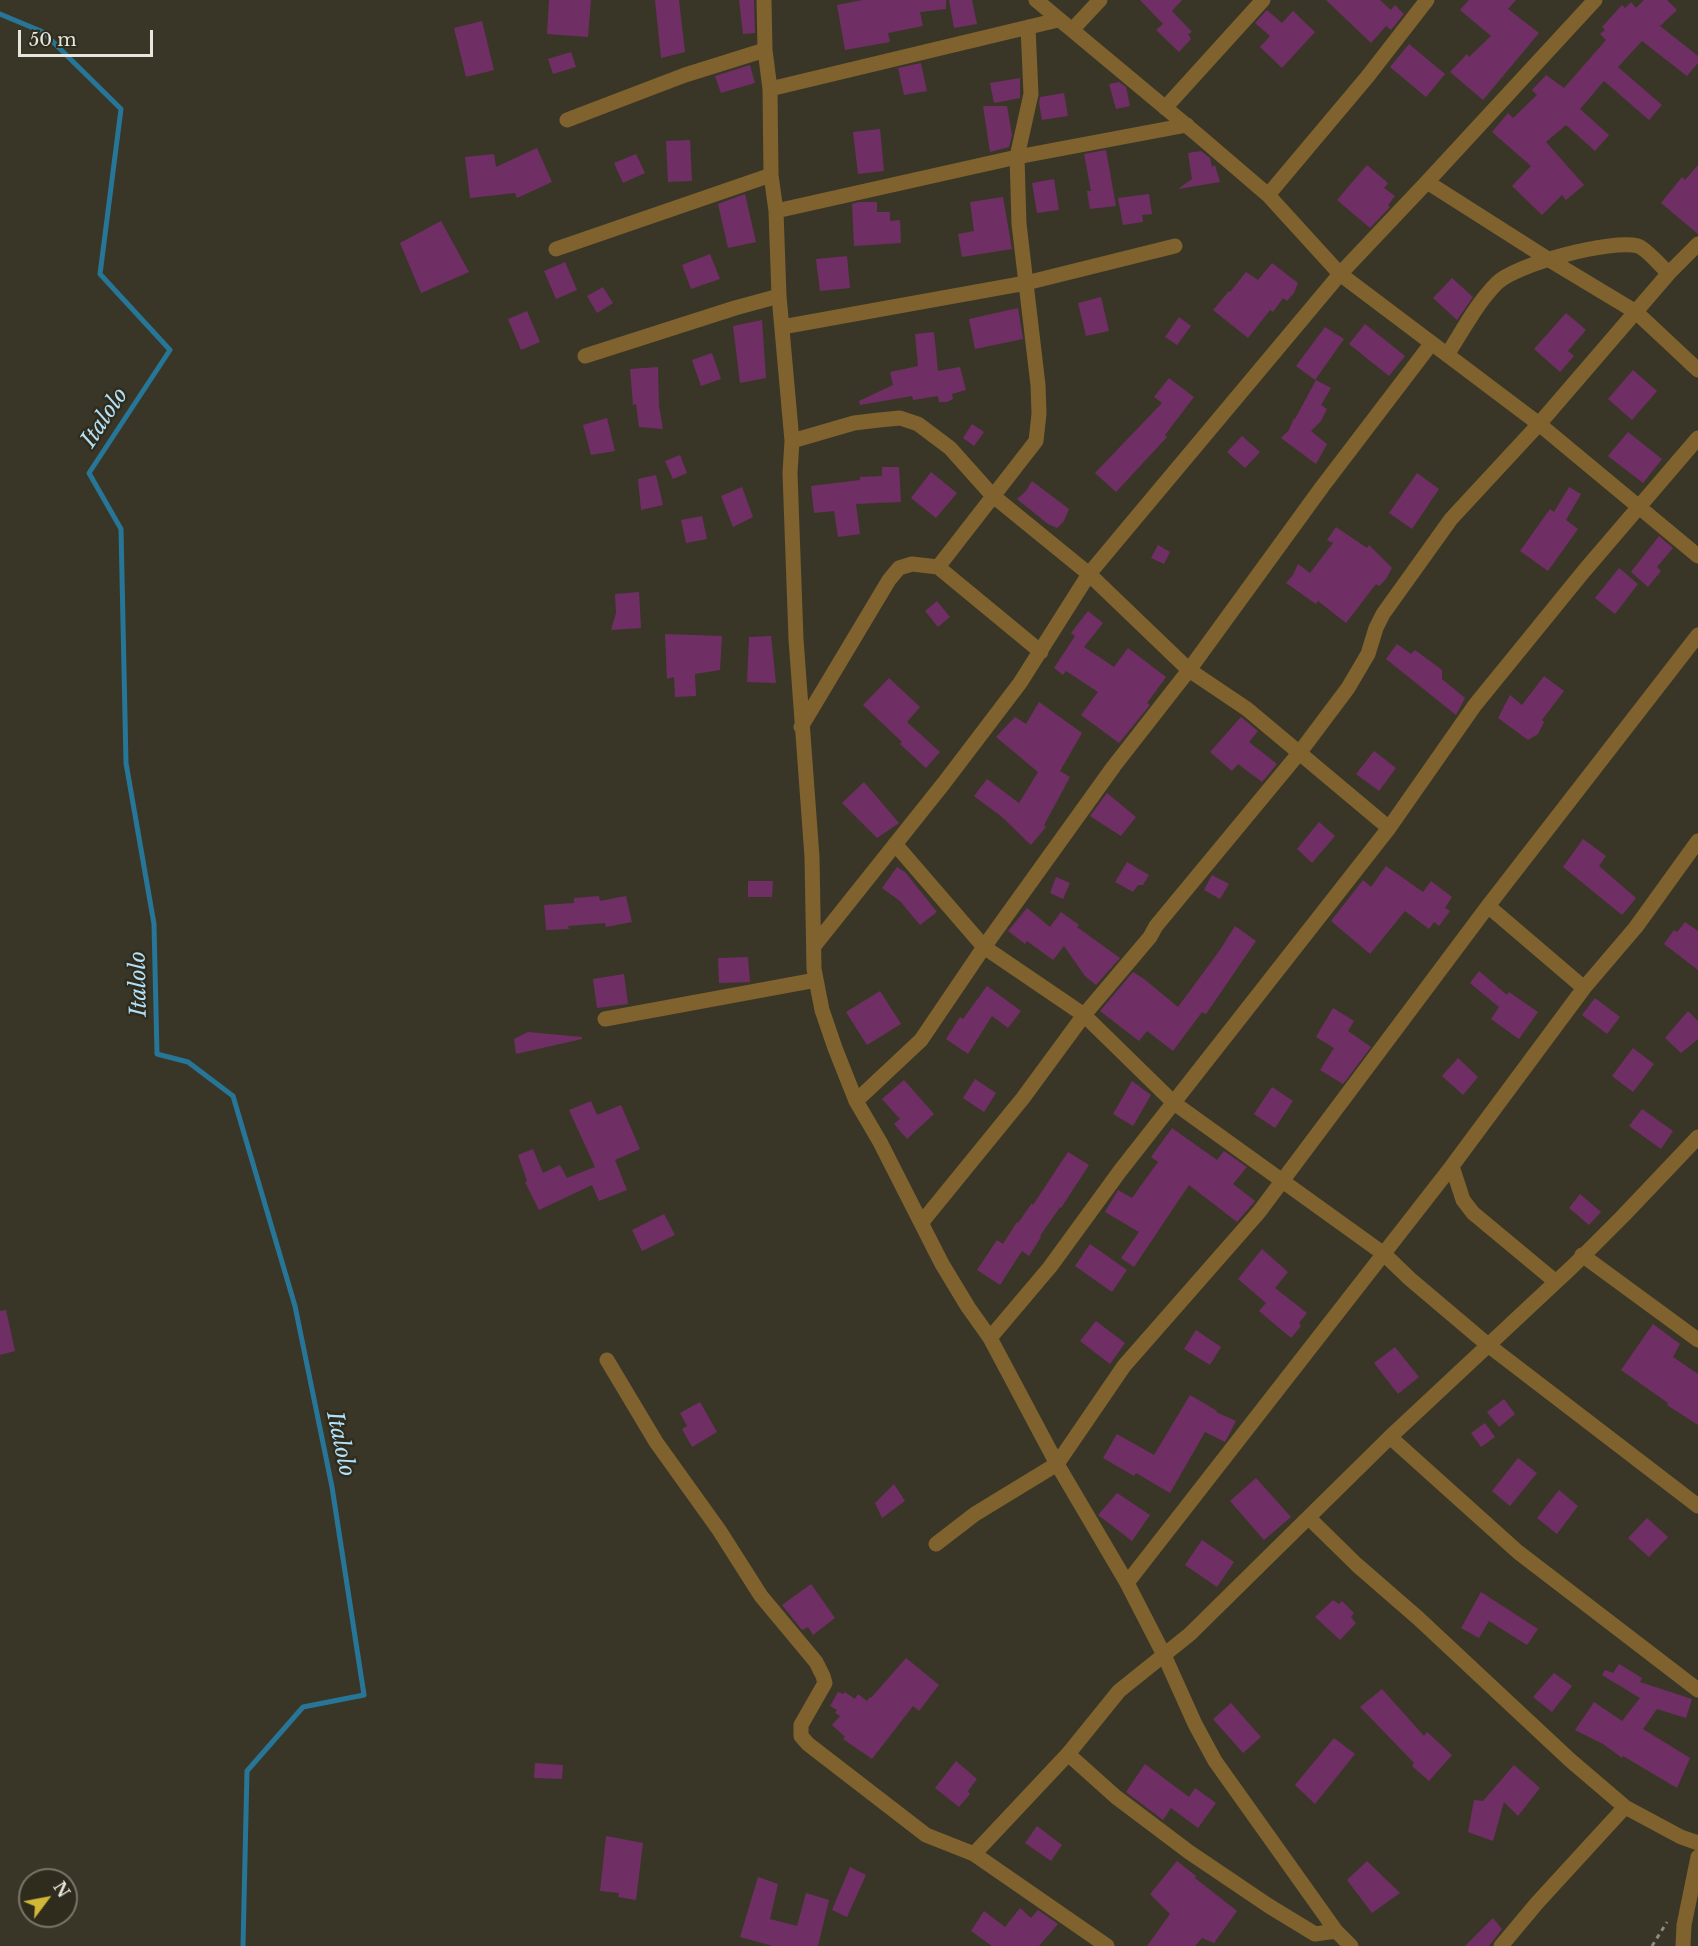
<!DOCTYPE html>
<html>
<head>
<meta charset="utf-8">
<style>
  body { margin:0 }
  #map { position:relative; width:1698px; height:1946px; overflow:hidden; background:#393627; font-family:"Libre Baskerville",serif }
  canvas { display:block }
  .north { position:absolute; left:18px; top:1868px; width:60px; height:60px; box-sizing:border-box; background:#2f2c1d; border:2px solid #797669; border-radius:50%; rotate:58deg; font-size:16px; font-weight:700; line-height:24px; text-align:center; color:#e7e6dc }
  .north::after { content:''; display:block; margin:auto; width:21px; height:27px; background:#d0b736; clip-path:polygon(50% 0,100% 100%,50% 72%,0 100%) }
  .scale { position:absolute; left:18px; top:30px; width:135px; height:27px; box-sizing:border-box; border:3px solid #e7e6dc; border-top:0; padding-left:8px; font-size:18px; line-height:21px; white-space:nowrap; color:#e7e6dc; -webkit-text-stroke:4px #2f2c1d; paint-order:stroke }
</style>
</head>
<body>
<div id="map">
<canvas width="1698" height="1946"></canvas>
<div class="north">N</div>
<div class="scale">50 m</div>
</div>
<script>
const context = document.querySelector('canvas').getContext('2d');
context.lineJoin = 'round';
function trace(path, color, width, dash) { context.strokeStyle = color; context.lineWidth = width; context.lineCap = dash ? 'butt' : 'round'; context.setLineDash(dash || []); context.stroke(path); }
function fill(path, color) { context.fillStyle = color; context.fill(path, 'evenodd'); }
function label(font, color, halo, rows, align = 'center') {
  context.font = font + ' "Libre Baskerville",serif'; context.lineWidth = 5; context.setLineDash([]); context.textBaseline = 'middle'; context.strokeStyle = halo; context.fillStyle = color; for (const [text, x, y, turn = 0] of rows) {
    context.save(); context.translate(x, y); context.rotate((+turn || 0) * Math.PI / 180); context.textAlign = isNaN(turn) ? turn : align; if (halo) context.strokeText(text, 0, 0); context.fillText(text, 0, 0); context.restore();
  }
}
trace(new Path2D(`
  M0 14 43 32 121 109 100 274 170 350 89 473 121 529 126 763 154 924 157 1054 188 1062 233 1096 295 1306 332 1487 364 1695 303 1707 247 1771 243 1946`), '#277698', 5);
fill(new Path2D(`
  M549 0H591L588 37 547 34Z
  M655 0H679L685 52 661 58Z
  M739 0H754L755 33 743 34Z
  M863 0H946V9L920 12 923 26 888 33 890 42 845 50 837 5Z
  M949 0H972L977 24 954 28Z
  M1140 0H1182L1172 11 1192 32 1188 34 1191 39 1179 52 1156 30 1163 24Z
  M1326 0H1380L1391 10 1395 5 1404 14 1391 30 1386 26 1371 43Z
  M1469 0H1516L1508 9 1539 33 1483 100 1450 72 1467 54 1469 57 1491 36 1460 10Z
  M1644 0H1667L1677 10 1660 26 1698 56V63L1687 76 1642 41 1618 67 1662 105 1649 120 1604 81 1580 109 1609 135 1595 151 1566 125 1546 142 1584 185 1566 200 1562 195 1542 215 1512 186 1531 166 1492 132 1508 113 1513 118 1537 95 1532 90 1546 75 1564 88 1606 40 1600 34 1605 30 1602 27 1622 5 1625 8 1631 2 1636 8Z
  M1267 10 1282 23 1293 11 1315 32 1282 68 1260 47 1270 36 1255 23Z
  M482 21 494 70 466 77 454 28Z
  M1409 44 1445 74 1426 97 1390 67Z
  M571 52 576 67 553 74 548 59Z
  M921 63 927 91 904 95 898 68Z
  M750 65 755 83 721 93 715 76Z
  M1020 78V98L994 103 990 83Z
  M1119 82 1126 87 1130 106 1116 109 1109 84Z
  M1064 93 1068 116 1042 120 1039 103 1040 97Z
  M983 106H1007L1012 135 1009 147 990 152Z
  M880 129 884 171 858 174 853 132Z
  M690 140 692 181 668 182 666 141Z
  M537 148 552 182 517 198 515 193 470 198 465 157 494 154 496 167Z
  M1106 150 1116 206 1090 209 1087 191H1091L1084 154Z
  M1201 151 1210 158 1212 167 1215 165 1220 182 1178 189 1192 179 1188 153Z
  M636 154 645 173 623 183 614 163Z
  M1367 165 1388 183 1384 188 1395 196 1388 205 1390 207 1370 228 1337 200Z
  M1698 165V234L1661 203 1682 177 1685 180Z
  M1054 179 1059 210 1037 213 1032 183Z
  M745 194 756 242 728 248 718 204Z
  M1149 194 1152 214 1142 215 1143 222 1123 225 1118 198Z
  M1003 197 1012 249 962 257 958 234 974 231 970 202Z
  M859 202H877V212H890V221L900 220 901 243 854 246 852 204Z
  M441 221 469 272 421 293 400 243Z
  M710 254 720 279 691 289 682 265Z
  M847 256 850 288 820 291 816 259Z
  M565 262 577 290 556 299 544 271Z
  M1272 263 1298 283 1294 293 1287 301 1283 298 1273 312 1270 310 1248 338 1213 310 1229 291 1230 292 1246 272 1258 280Z
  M1452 278 1473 297 1457 320 1433 298Z
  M603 287 613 303 597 313 587 296Z
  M1101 297 1109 331 1086 336 1078 303Z
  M1018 308 1023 339 975 349 969 319Z
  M527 311 540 342 521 350 508 319Z
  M1566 313 1586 330 1568 351 1574 356 1560 372 1534 349Z
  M1179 317 1191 326 1177 345 1165 337Z
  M762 320 766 378 740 383 733 326Z
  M1365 324 1405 356 1389 376 1349 344Z
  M1325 327 1344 339 1315 380 1296 366Z
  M934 332 938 371 960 367 966 390 952 394 953 399 947 402H939L938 396 913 400 912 396 860 405 859 401 893 385 890 372 918 366 915 334Z
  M712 353 721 379 701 386 692 360Z
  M658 367 659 406 663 429 639 427 636 404 633 405 630 369Z
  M1633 370 1657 391 1632 420 1608 399Z
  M1169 378 1194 397 1165 435 1167 437 1116 492 1095 473 1162 403 1154 397Z
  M1316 380 1331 388 1321 405 1327 409 1321 421 1311 431 1327 444 1316 464 1281 438 1289 430 1294 418 1295 419Z
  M607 418 615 451 591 455 583 425Z
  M972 424 984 432 974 446 963 438Z
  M1628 432 1662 459 1643 483 1608 456Z
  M1242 436 1260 452 1245 468 1227 452Z
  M680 455 687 473 673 479 665 461Z
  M882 467H899L901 502 856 504 860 534 838 537 834 511 814 513 811 486 860 480V477L882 476Z
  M931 472 957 493 936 518 911 498Z
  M1417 473 1439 489 1412 529 1389 513Z
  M656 475 663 505 641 510 638 479Z
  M1032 481 1069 509 1064 521 1057 528 1048 524 1017 499 1026 491Z
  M742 487 753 517 733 527 721 496Z
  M1569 487 1581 494 1566 520 1578 529 1548 571 1520 551 1550 509 1554 512Z
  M702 516 707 539 686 543 681 520Z
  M1336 527 1367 548 1369 545 1392 568 1386 579 1379 586 1376 584 1346 623 1318 601 1316 604 1286 583 1293 575 1298 564 1310 573 1333 543 1327 540Z
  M1659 536 1673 548 1657 567 1661 571 1648 587 1631 572Z
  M1158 545 1170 552 1164 564 1151 558Z
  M1619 568 1638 584 1615 614 1595 598Z
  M639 592 641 628 611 630 616 613 615 594Z
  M937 601 950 617 938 627 925 611Z
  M1088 611 1103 623 1084 647 1114 667 1128 648 1166 677 1147 703 1150 705 1119 743 1081 715 1098 692 1066 671 1063 675 1054 668 1075 636 1071 633Z
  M665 634 722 636 720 670 695 674 696 696 675 697 674 677 667 679Z
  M771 636 776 683 747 682 749 637Z
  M1397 644 1411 654 1415 650 1442 670V679L1465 698 1456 715 1386 659Z
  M1544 676 1564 691 1542 720 1544 722 1538 734 1528 740 1498 718 1510 695 1522 705Z
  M889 678 920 707 907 722 940 752 926 768 900 744 902 742 863 705Z
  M1039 702 1082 733 1060 771 1070 777 1044 825 1046 827 1031 845 1002 817 974 796 987 779 1019 803 1038 772 996 737 1015 717 1026 724Z
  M1241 717 1258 731 1249 742 1277 764 1262 782 1238 764 1232 771 1210 752Z
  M1374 751 1396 768 1379 791 1356 774Z
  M864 782 899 823 877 838 842 803Z
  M1107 793 1136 817 1121 836 1090 816Z
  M1319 822 1335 836 1312 863 1297 849Z
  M1583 839 1606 856 1599 866 1636 898 1622 915 1563 867Z
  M1127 862 1149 875 1143 885H1138L1133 892 1115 882Z
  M1386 866 1423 892 1431 881 1452 897 1445 908 1450 911 1439 926 1434 922 1429 929 1405 911 1370 954 1331 921 1363 880 1371 887Z
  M897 867 905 872 937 912 920 925 900 901 882 888Z
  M1212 875 1229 884 1220 899 1204 890Z
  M1056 877 1070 883 1063 899 1050 893Z
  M748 881H773L772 897H748Z
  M599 896 600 901 626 896 632 922 606 927 605 923 568 926 569 929 546 930 544 905 574 903V898Z
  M1027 908 1050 927 1061 912 1079 925 1077 927 1120 958 1096 985 1085 976 1064 946 1053 960 1027 941 1025 944 1008 931Z
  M1685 922 1698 931V970L1664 944 1674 930 1677 932Z
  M1235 926 1256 941 1206 1014 1202 1012 1173 1051 1147 1031 1139 1041 1100 1011 1133 972 1144 979 1178 1007 1220 950Z
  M748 957 750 982 719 983 718 958Z
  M1479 971 1507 995 1509 992 1538 1012 1519 1039 1491 1019 1499 1007 1470 983Z
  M624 974 628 1004 597 1008 593 979Z
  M987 986 1021 1011 1008 1028 992 1016 968 1054 946 1039 960 1017 963 1019Z
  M880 991 901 1024 867 1045 846 1012Z
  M1595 998 1620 1017 1607 1034 1582 1015Z
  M1333 1008 1354 1021 1348 1031 1371 1047 1343 1084 1320 1070 1334 1048 1316 1037Z
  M1688 1011 1698 1021V1039L1681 1053 1665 1038Z
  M528 1032 582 1037V1039L516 1054 514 1039Z
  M1633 1048 1654 1064 1633 1092 1612 1076Z
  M1458 1058 1478 1077 1463 1095 1442 1076Z
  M975 1079 996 1093 984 1112 963 1098Z
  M904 1080 934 1114 907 1139 894 1124 900 1119 882 1099Z
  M1132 1081 1151 1095 1133 1126 1113 1114Z
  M1272 1087 1293 1101 1275 1128 1254 1114Z
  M591 1101 597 1115 621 1105 640 1149 615 1160 627 1190 599 1201 592 1185 539 1210 525 1182 527 1181 518 1155 533 1149 543 1173 560 1165 567 1178 595 1167 569 1110Z
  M1642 1109 1673 1131 1661 1149 1629 1126Z
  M1172 1128 1217 1160 1224 1151 1247 1167 1233 1184 1255 1201 1237 1222 1189 1185 1134 1267 1121 1258 1139 1232 1105 1212 1118 1190 1132 1198 1158 1162 1151 1157Z
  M1068 1152 1089 1165 1061 1208 1060 1207 1040 1236 1041 1237 1029 1256 1022 1251 1000 1285 977 1270 997 1240 1003 1244 1017 1222 1018 1223 1032 1203 1033 1205Z
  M1580 1194 1601 1212 1589 1225 1569 1208Z
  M664 1214 675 1235 642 1251 632 1230Z
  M1090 1244 1127 1270 1112 1292 1075 1266Z
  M1262 1249 1288 1272 1275 1288 1307 1313 1299 1323 1301 1326 1291 1338 1259 1311 1266 1303 1238 1279Z
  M6 1310 15 1351 0 1355V1311Z
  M1096 1321 1125 1343 1110 1364 1080 1341Z
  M1653 1324 1680 1344 1673 1357 1698 1374V1425L1667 1405 1668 1403 1621 1370Z
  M1196 1330 1221 1347 1210 1365 1184 1349Z
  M1395 1347 1419 1377 1398 1394 1374 1363Z
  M1190 1395 1217 1411 1216 1412 1236 1421 1225 1442 1205 1432 1170 1493 1136 1473 1134 1476 1103 1458 1117 1434 1154 1455Z
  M1504 1399 1515 1414 1499 1427 1487 1412Z
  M700 1402 717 1432 692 1447 682 1429 687 1426 680 1413Z
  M1485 1423 1495 1437 1481 1447 1471 1433Z
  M1518 1458 1537 1473 1510 1506 1492 1491Z
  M1256 1478 1291 1517 1264 1540 1230 1501Z
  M894 1484 905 1501 882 1518 875 1503Z
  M1559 1490 1578 1506 1557 1534 1537 1518Z
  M1117 1493 1150 1515 1132 1541 1098 1515Z
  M1647 1518 1668 1537 1649 1557 1628 1538Z
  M1202 1540 1234 1562 1217 1587 1185 1565Z
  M811 1584 835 1618 813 1635 808 1627 802 1630 782 1605Z
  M1481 1592 1538 1629 1527 1645 1489 1621 1479 1638 1461 1628Z
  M1333 1600 1339 1604 1342 1601 1354 1613 1351 1617 1356 1623 1340 1640 1315 1617Z
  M906 1658 939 1685 919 1711 913 1706 872 1759 843 1739 845 1737 832 1725 840 1716 835 1713 837 1710 830 1706 838 1692 843 1694 845 1692 855 1699 858 1694 867 1701 870 1697 871 1698Z
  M1619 1664 1642 1678 1640 1682 1692 1699 1686 1718 1657 1709 1643 1729 1690 1758 1677 1788 1623 1756 1622 1758 1603 1744 1575 1730 1594 1702 1622 1721 1640 1698 1602 1675 1605 1670 1613 1673Z
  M1554 1673 1572 1686 1552 1712 1533 1697Z
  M1382 1689 1424 1736 1427 1732 1452 1755 1429 1781 1412 1766 1414 1763 1360 1707Z
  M1231 1703 1261 1737 1243 1753 1213 1719Z
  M1334 1738 1355 1754 1315 1804 1295 1785Z
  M956 1761 977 1779 968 1791 970 1794 959 1807 935 1788Z
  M535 1763 563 1765 562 1779 534 1778Z
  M1145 1764 1189 1797 1195 1788 1216 1803 1198 1828 1171 1808 1163 1820 1126 1792Z
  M1514 1765 1540 1788 1518 1816 1504 1802 1493 1841 1468 1832 1474 1800 1483 1801Z
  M1037 1826 1062 1845 1051 1861 1025 1843Z
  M606 1836 643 1843 636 1900 618 1897 619 1893 600 1891Z
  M1177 1861 1196 1876 1195 1878 1237 1911 1214 1943 1202 1938 1195 1946H1147L1170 1914 1150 1894Z
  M1367 1861 1400 1893 1372 1913 1347 1880Z
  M850 1867 866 1875 847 1917 832 1910Z
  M758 1877 778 1884 770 1919 797 1926 806 1893 829 1900 818 1946H773L740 1937Z
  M1020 1908 1031 1918 1038 1910 1058 1924 1039 1946H992L971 1931 984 1911 1005 1927Z
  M1493 1918 1502 1929 1489 1946H1465Z`), '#6f2f64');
trace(new Path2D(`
  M1652 1946 1667 1922`), '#8e8c7f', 3, [4.5, 4.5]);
trace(new Path2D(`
  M764 0 765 50 770 89 771 175 776 211 779 296 792 441 790 473 796 639 812 857 814 969 822 1010 835 1048 856 1101 880 1142 942 1264 968 1307 990 1338 1057 1464 1127 1583 1164 1655 1195 1724 1215 1761 1336 1931 1351 1946
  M1036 0 1198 135 1268 195 1340 274 1539 424 1698 556
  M1072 30 1100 0
  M770 89 1058 20
  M1165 108 1263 0
  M567 120 685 75 765 50
  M1427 182 1548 259 1636 312 1698 370
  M1268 195 1368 76 1427 0
  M776 211 1017 157 1187 125
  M556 249 771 175
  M782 327 1026 283 1175 246
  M1447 355C1463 330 1477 303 1497 283 1516 264 1612 239 1638 246 1647 249 1661 267 1669 273
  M585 356 735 308 779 296
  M792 441 854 423 879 420 900 418 918 424 950 448 992 495 1089 574 1189 670 1247 709 1389 828
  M938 567 1036 441 1039 414 1038 385 1019 224 1017 157 1031 94 1028 27
  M801 727 889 580 899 568 912 564 938 567 1041 652
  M895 844 984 947 1084 1015 1174 1103 1384 1254 1410 1279 1488 1345 1698 1506
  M1488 906 1584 988
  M814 946 944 783 1020 683 1089 574 1119 538 1340 274 1427 182 1595 0
  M605 1019 816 980
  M856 1101 921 1040 984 947 1114 766 1189 670 1322 487 1431 344
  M1452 1166 1463 1200 1473 1213 1556 1282
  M922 1222 1023 1098 1084 1015 1150 937 1156 926 1300 752 1348 688 1368 654 1376 628 1383 614 1451 519 1539 424 1669 273 1698 244
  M1582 1255 1698 1340
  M990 1338 1050 1267 1120 1171 1389 828 1475 705 1584 571 1698 438
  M607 1360 656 1442 719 1530 761 1596 816 1662 823 1676 825 1683 801 1725V1736L808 1744 926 1835 974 1854 1107 1946
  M1390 1437 1518 1552 1698 1690
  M1309 1518 1357 1565 1418 1618 1570 1760 1625 1807 1681 1837 1698 1843
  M936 1544 975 1514 1057 1464 1124 1366 1259 1212 1488 906 1698 635
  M1127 1583 1452 1166 1584 988 1636 927 1698 841
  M1068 1754 1116 1797 1189 1852 1269 1906 1315 1934 1336 1931
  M974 1854 1068 1754 1119 1691 1190 1634 1390 1437 1573 1266 1623 1216 1698 1137
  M1501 1946 1537 1903 1625 1807
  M1683 1946 1684 1925 1698 1857`), '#7f622e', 15);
label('italic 22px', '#b2e0f8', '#2f2c1d', [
  ["Italolo",105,418,-57],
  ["Italolo",139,984,-91],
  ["Italolo",340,1444,78]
]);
</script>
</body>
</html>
